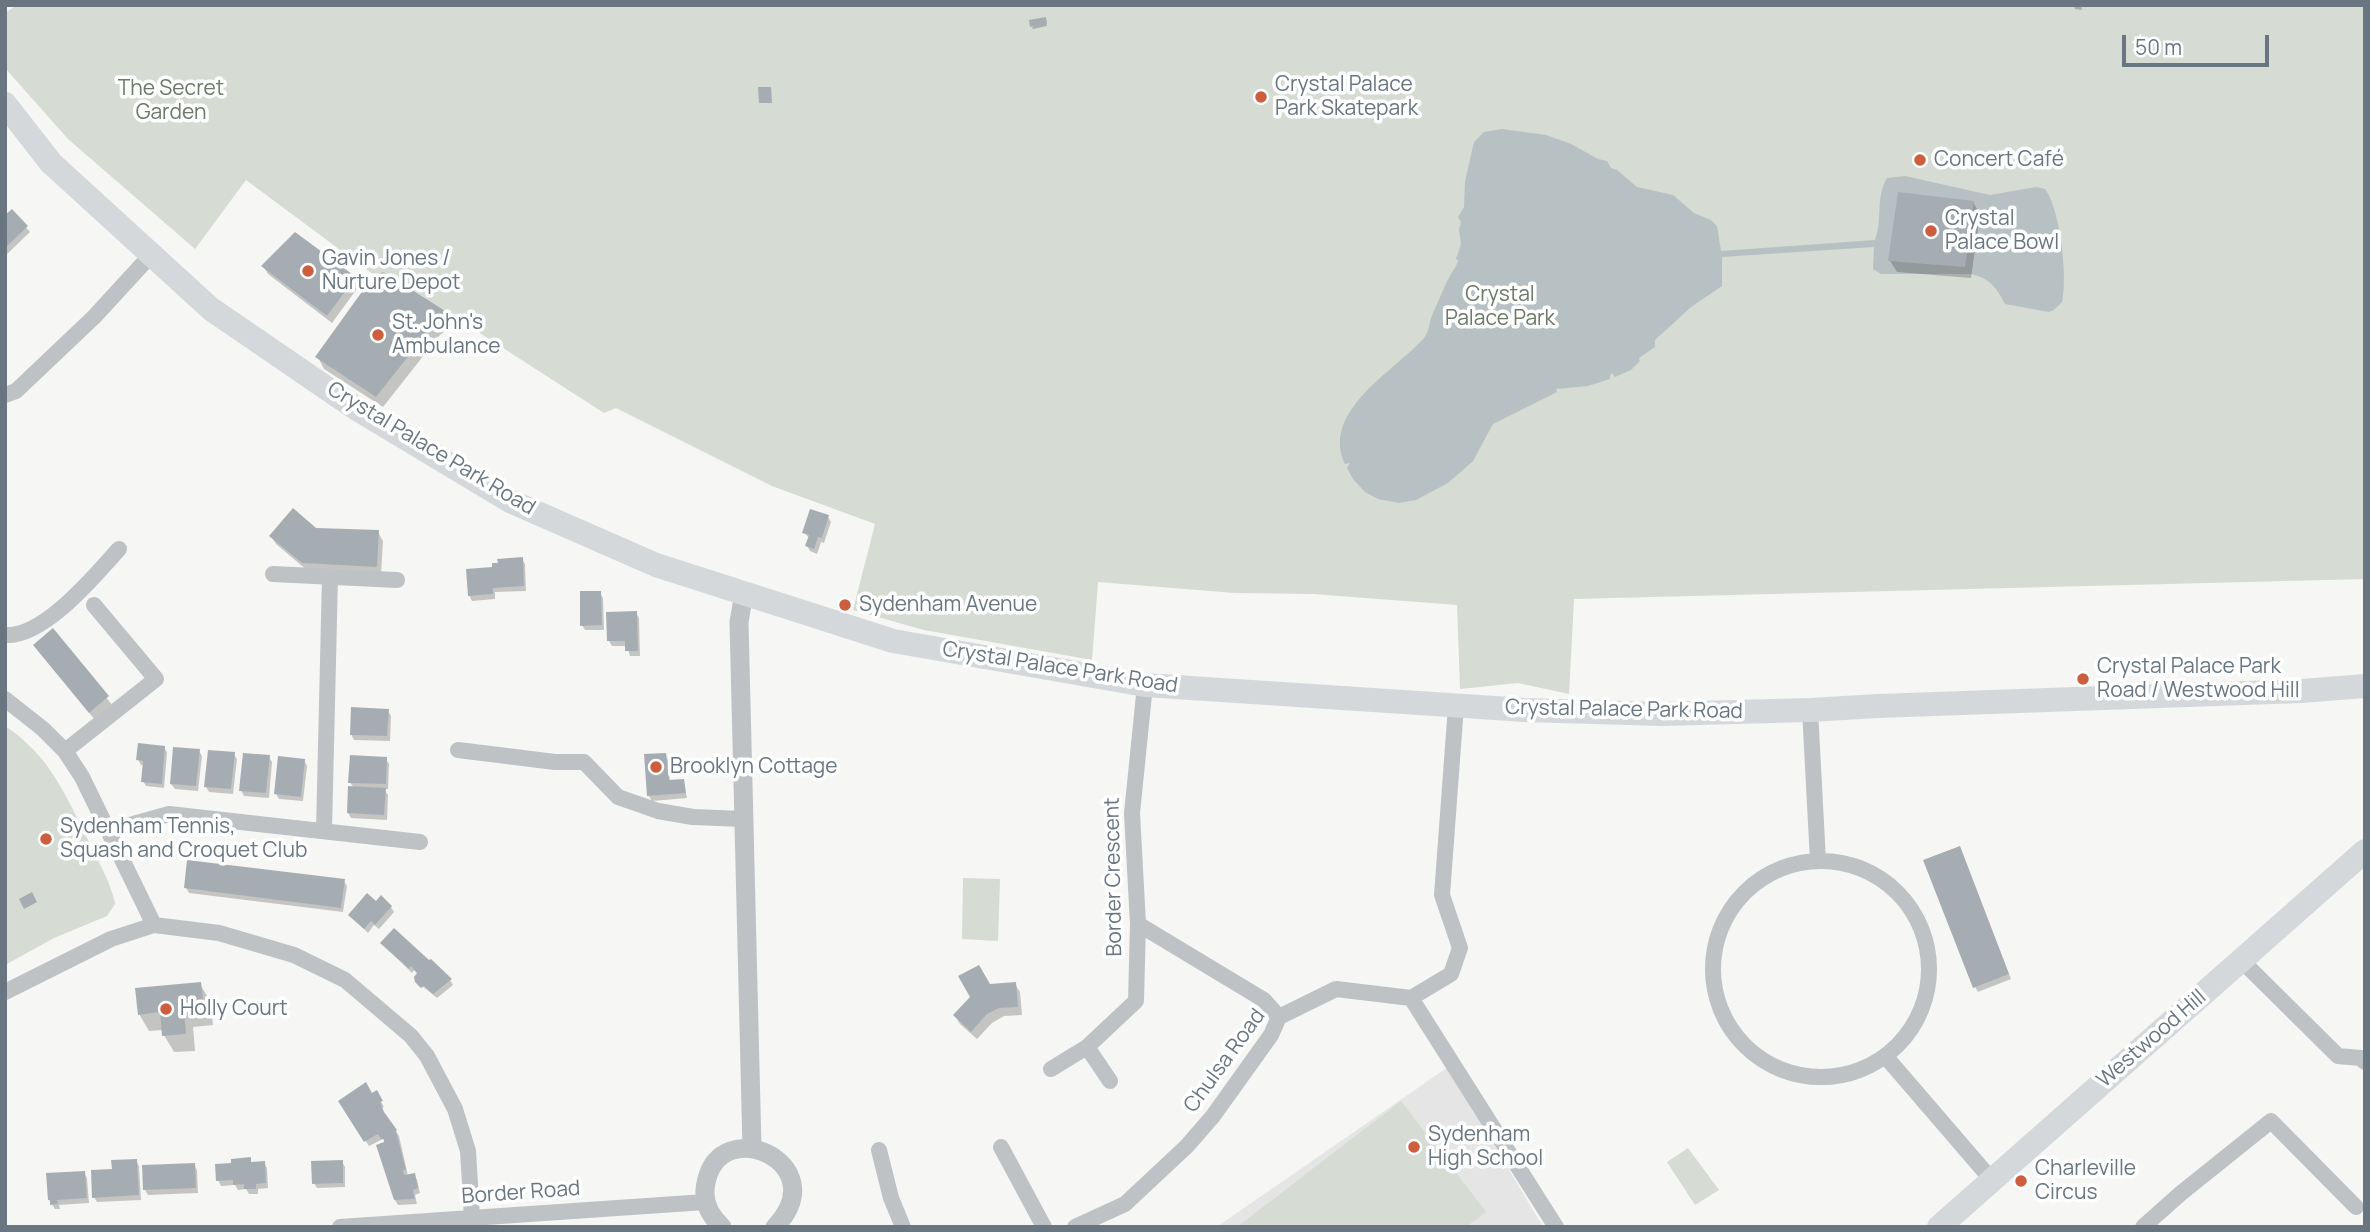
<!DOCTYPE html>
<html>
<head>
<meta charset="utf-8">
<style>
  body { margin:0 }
  #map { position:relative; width:2370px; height:1232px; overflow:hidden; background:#f6f6f4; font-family:Manrope,sans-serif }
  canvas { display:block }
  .frame { position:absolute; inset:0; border:7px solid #697681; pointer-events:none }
  .scale { position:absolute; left:2122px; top:35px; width:147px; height:32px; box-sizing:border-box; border:4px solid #697681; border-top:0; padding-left:9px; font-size:21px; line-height:24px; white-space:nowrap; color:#697681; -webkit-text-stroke:5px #fff; paint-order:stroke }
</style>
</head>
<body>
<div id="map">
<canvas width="2370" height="1232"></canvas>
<div class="frame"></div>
<div class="scale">50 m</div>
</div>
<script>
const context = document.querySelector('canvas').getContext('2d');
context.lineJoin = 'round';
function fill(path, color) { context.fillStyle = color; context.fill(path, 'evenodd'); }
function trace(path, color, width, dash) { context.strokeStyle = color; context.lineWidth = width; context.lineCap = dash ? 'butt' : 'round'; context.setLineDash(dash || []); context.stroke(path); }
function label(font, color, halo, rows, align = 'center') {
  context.font = font + ' Manrope,sans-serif'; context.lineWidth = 7; context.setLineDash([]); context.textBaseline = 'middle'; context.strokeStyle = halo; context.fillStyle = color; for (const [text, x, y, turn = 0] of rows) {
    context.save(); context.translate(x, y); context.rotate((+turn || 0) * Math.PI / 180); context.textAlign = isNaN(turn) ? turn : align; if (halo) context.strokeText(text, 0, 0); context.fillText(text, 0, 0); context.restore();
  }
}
fill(new Path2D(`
  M1448 1067 1543 1227 1218 1226Z`), '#e4e5e4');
fill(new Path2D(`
  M17 5H2365V579L1574 599 1569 694 1518 683 1460 689 1457 605 1313 594 1235 593 1098 582 1092 660 924 630 853 610 875 524 772 486 616 408 604 413 385 272 374 275 246 180 195 249 68 139 5 68V13Z
  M5 726C21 736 37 752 48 767 65 791 77 818 90 844 99 863 111 883 115 904L107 916 54 938 5 965Z
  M963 878 1000 879 998 941 962 939Z
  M1401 1101 1486 1212 1466 1227H1237Z
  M1688 1148 1719 1190 1695 1205 1667 1162Z`), '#d6dbd3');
fill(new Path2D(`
  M1502 129 1546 135 1571 144 1598 159 1607 161 1611 168 1617 170 1637 187 1673 195 1694 213 1711 220 1717 226 1721 251 1875 240C1883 219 1875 198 1887 178L1905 176 1990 195 2036 187 2045 189C2060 208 2068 278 2062 302L2054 310 2049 312 2005 304C1996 287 1990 278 1970 274H1881L1873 269 1874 247 1722 257V286L1691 307 1655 340V347L1639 358 1640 361 1631 370 1615 377 1612 373 1610 375V379L1588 386 1556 389 1557 392 1493 424 1473 461 1448 483 1416 500 1399 503 1378 499 1365 492 1353 479 1347 468 1350 463 1345 464C1320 411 1396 370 1424 338 1430 331 1429 321 1433 313 1439 301 1444 286 1451 274 1454 269 1457 266 1458 260L1456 259 1461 244 1459 230 1461 222 1458 217 1464 207 1465 181 1474 142 1484 132Z`), '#b7c1c4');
fill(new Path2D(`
  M2074 5H2081L2082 10 2075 9Z
  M1046 21 1047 26 1033 29 1032 27Z
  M1973 202 1980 214 1971 278 1897 272 1890 261Z
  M12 211 30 232 5 256V218Z
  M263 266 354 278 359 286 332 323 268 274Z
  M445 313 452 325 439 336 383 407 324 369 318 357Z
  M828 517 831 522 824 543 821 542 817 554 810 551 807 546 809 538 804 532Z
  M315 530 378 532 383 541 381 575 308 571 276 544 271 536Z
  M522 559 525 564 526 591 495 592V599L472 601 469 595Z
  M600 593 603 598 604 630H585L582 625Z
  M636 613 639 618 640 656H630L627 646H612L609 641Z
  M53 631 113 706 95 720 35 645Z
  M388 711 391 716 390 741 354 740 351 734Z
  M164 747 167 753 164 788 146 786 143 781 144 765H141L138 759Z
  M199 751 202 756 198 791 175 789 171 784Z
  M234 754 237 759 233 794 209 792 206 787Z
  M665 754 668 760 670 782 683 781 687 798 652 801 649 796Z
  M269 757 272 762 269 798 244 796 241 790Z
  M386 759 389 764 388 789H384L388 795 387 820 351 818 348 813 354 788 350 782Z
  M304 760 307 766 303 801 279 799 276 794Z
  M1962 853 2011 979 1978 992 1975 987Z
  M344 881 347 886 343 912 189 893 186 888Z
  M376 903 391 907 394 912 379 929 374 925 368 933 350 915Z
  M383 944 450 980 453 985 437 998 416 981 418 974 414 970 412 973Z
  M200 984 210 1001 213 1025 193 1027 195 1051 174 1052 164 1035 163 1030 149 1031 139 1014Z
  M1015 984 1020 992 1022 1015 1004 1016 992 1023 977 1039 960 1024 955 1016 989 986Z
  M376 1092 384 1107 381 1108 399 1136 408 1176 414 1175 417 1180 420 1193 415 1195 417 1204 398 1205 395 1200 385 1143 383 1139 369 1146 340 1101Z
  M250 1159 252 1164 264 1163 267 1168 268 1188 258 1189V1194H249L246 1189 238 1190 235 1185 221 1186 218 1180 233 1165Z
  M136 1161 139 1166 141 1200 97 1202 94 1197 114 1171Z
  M342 1162 345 1167V1187L317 1188 314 1183Z
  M194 1165 197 1170 198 1193 148 1195 145 1190Z
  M84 1173 87 1178 89 1203 59 1205 60 1209H55L49 1200Z`), '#0003');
fill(new Path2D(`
  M1046 17 1047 24 1030 27 1029 20Z
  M758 87H771L772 103H759Z
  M1898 192 1974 201 1965 267 1888 261Z
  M12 209 28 226 5 248V215Z
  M295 232 356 277 327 316 261 266Z
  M384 272 447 312 433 325 376 397 315 357 374 275Z
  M293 508 316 528 379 530 377 567 302 563 269 536Z
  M810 509 829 515 822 538 818 537 814 549 805 546 809 535 802 533Z
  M523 557 524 586 493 588V594L468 596 466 569 492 567V563H498L497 559Z
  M580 591H601L602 625 580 626Z
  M637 611 638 651H625V641H607L606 612Z
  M53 628 109 696 89 713 33 645Z
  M351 707 389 709 387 736 350 735Z
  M138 743 165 746 162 784 141 782 143 761 136 760Z
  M173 747 200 749 196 786 170 784Z
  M208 750 235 752 231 789 204 787Z
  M243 753 270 755 266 793 239 791Z
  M666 753 669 780 684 779 686 793 647 796 644 754Z
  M350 755 387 757 386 784 348 783Z
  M278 756 305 759 301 797 274 794Z
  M348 786 386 788 384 815 347 813Z
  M1960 846 2009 974 1973 988 1923 860Z
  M187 860 345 879 341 908 184 888Z
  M32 892 37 902 24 909 19 899Z
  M367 893 376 901 381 895 392 906 375 925 371 921 364 929 348 915Z
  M394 928 429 960 431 959 452 979 433 994 424 986 421 988 415 982 414 977 417 973 411 966 409 969 380 943Z
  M979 965 990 984 1016 982 1018 1007 999 1008 987 1014 971 1032 953 1015 970 997 958 976Z
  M201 982 204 1008 184 1010 186 1034 162 1036 160 1012 138 1015 135 988Z
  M366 1082 372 1093 377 1090 383 1101 380 1102 384 1112 397 1130 396 1131 406 1170H403L404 1175 415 1173 418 1188 413 1190 415 1199 394 1200 376 1145 384 1142V1139H381L378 1134 364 1142 338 1101Z
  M251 1157V1162L265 1161 266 1183 256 1184V1189H244V1184L233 1185V1180L216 1181 215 1164 231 1163V1159Z
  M137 1159 139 1195 92 1198 91 1170 112 1169 111 1160Z
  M343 1160V1183L312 1184 311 1161Z
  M195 1163 196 1188 143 1190 142 1165Z
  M85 1171 87 1198 57 1200 58 1204 50 1205V1200H48L46 1173Z`), '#a6adb2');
trace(new Path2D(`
  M5 395 16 391 94 317 151 255
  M273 574 397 580
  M5 635C44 638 95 575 119 549
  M5 699 43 729 65 751 82 777 154 925
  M1810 710 1818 861
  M458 750 555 762H584L618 797 658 811 693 817 743 819
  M65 751 156 679 94 605
  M108 831 169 814 420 842
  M324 831 330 576
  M1713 969a108 108 0 1 1 216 0a108 108 0 1 1-216 0Z
  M1138 924 1264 1000 1279 1017
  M2241 960 2338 1056 2361 1058 2365 1062
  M5 992 111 939 154 925 219 933 294 955 345 980 411 1036 427 1056 455 1109 468 1151 472 1217
  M1411 998 1556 1227
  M1087 1047 1110 1081
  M1886 1057 1991 1179
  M1051 1069 1087 1047 1136 1001 1138 924 1132 813 1145 685
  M1001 1147 1044 1227
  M879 1150 891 1198 903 1227
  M340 1227 705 1202
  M1075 1227 1125 1204 1187 1146 1213 1116 1271 1035 1279 1017 1336 989 1411 998 1451 974 1460 948 1442 895 1456 706
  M2143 1227 2180 1194 2271 1121 2356 1207`), '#bec2c5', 16);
trace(new Path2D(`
  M744 593 739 622 752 1148
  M722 1227C709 1215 702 1201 706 1183 720 1111 836 1164 775 1227`), '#bec2c5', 19);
trace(new Path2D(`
  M5 104 51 163 211 309 357 409 510 501 656 565 893 641 1145 685 1525 710 1662 714 1810 710 1878 706 2301 691 2365 686
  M1939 1227 2365 851`), '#d5d8db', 24);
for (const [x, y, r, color] of [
  [1261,97,7,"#cd5e3d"],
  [1920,160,7,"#cd5e3d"],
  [1931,231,7,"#cd5e3d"],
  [308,271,7,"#cd5e3d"],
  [378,335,7,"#cd5e3d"],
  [845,605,7,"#cd5e3d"],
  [2083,679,7,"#cd5e3d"],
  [656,767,7,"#cd5e3d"],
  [46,839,7,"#cd5e3d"],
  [166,1009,7,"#cd5e3d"],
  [1414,1147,7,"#cd5e3d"],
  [2021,1181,7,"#cd5e3d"]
]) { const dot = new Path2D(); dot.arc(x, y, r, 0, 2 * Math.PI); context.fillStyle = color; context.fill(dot); trace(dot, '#fff', 2.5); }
label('21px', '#697681', '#fff', [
  ["Crystal Palace",1275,85],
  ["Park Skatepark",1275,109],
  ["Concert Café",1934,160],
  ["Crystal",1945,219],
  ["Palace Bowl",1945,243],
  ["Gavin Jones /",322,259],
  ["Nurture Depot",322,283],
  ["St. John's",392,323],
  ["Ambulance",392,347],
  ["Sydenham Avenue",859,605],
  ["Crystal Palace Park",2097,667],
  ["Road / Westwood Hill",2097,691],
  ["Brooklyn Cottage",670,767],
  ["Sydenham Tennis,",60,827],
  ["Squash and Croquet Club",60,851],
  ["Holly Court",180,1009],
  ["Sydenham",1428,1135],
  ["High School",1428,1159],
  ["Charleville",2035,1169],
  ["Circus",2035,1193]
], 'left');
label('21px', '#6b7967', '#fff', [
  ["The Secret",171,89],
  ["Garden",171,113],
  ["Crystal",1500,295],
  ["Palace Park",1500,319]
]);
label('21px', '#697681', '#fff', [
  ["Crystal Palace Park Road",431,449,31],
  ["Crystal Palace Park Road",1060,668,9],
  ["Crystal Palace Park Road",1624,710,1],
  ["Border Crescent",1114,877,-91],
  ["Westwood Hill",2152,1039,-41],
  ["Chulsa Road",1225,1061,-54],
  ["Border Road",521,1193,-4]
]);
</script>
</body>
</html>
